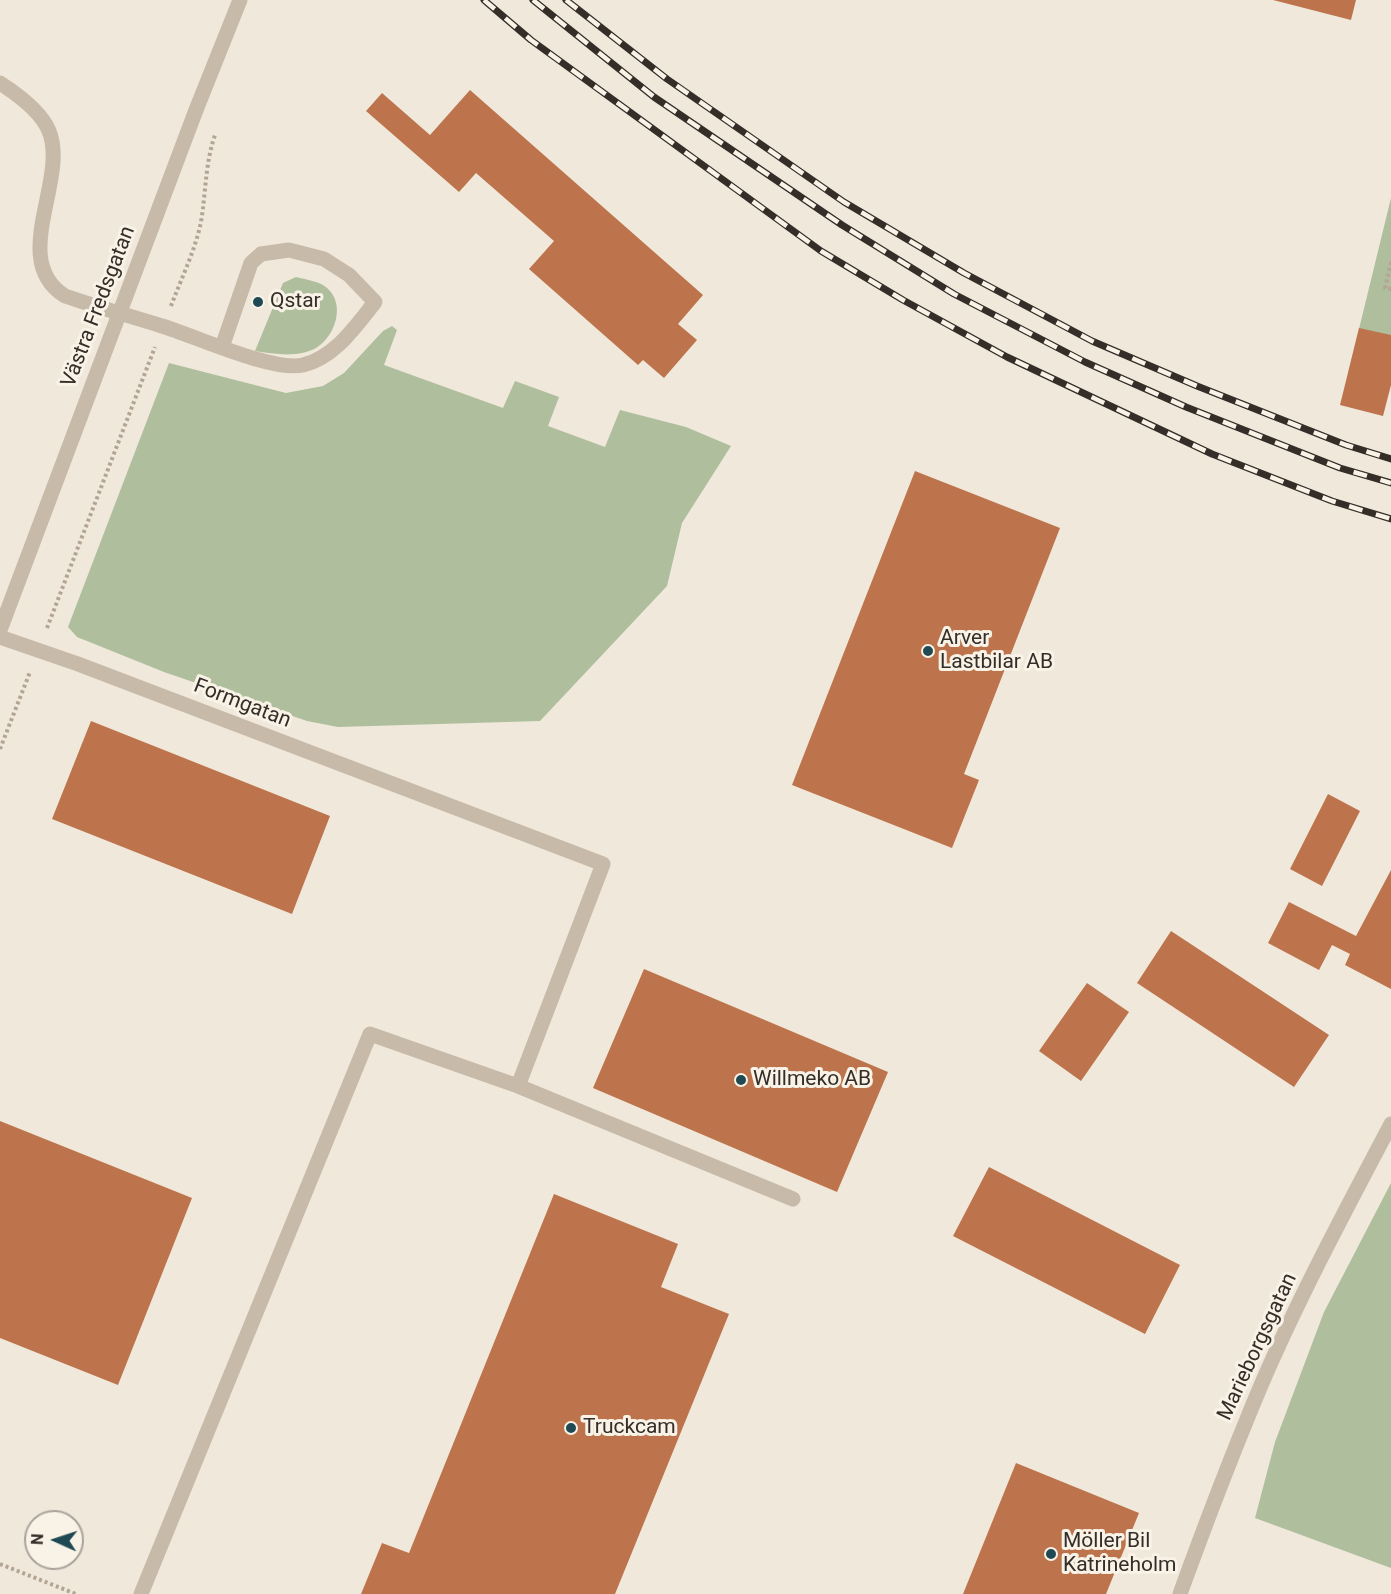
<!DOCTYPE html>
<html>
<head>
<meta charset="utf-8">
<style>
  body { margin:0 }
  #map { position:relative; width:1391px; height:1594px; overflow:hidden; background:#f0e8db; font-family:Roboto,sans-serif }
  canvas { display:block }
  .north { position:absolute; left:24px; top:1510px; width:60px; height:60px; box-sizing:border-box; background:#f8f2e7; border:2px solid #aaa39b; border-radius:50%; rotate:273deg; font-size:16px; font-weight:700; line-height:24px; text-align:center; color:#342d28 }
  .north::after { content:''; display:block; margin:auto; width:21px; height:27px; background:#204a53; clip-path:polygon(50% 0,100% 100%,50% 72%,0 100%) }
</style>
</head>
<body>
<div id="map">
<canvas width="1391" height="1594"></canvas>
<div class="north">N</div>
</div>
<script>
const context = document.querySelector('canvas').getContext('2d');
context.lineJoin = 'round';
function fill(path, color) { context.fillStyle = color; context.fill(path, 'evenodd'); }
function trace(path, color, width, dash) { context.strokeStyle = color; context.lineWidth = width; context.lineCap = dash ? 'butt' : 'round'; context.setLineDash(dash || []); context.stroke(path); }
function label(font, color, halo, rows, align = 'center') {
  context.font = font + ' Roboto,sans-serif'; context.lineWidth = 6; context.setLineDash([]); context.textBaseline = 'middle'; context.strokeStyle = halo; context.fillStyle = color; for (const [text, x, y, turn = 0] of rows) {
    context.save(); context.translate(x, y); context.rotate((+turn || 0) * Math.PI / 180); context.textAlign = isNaN(turn) ? turn : align; if (halo) context.strokeText(text, 0, 0); context.fillText(text, 0, 0); context.restore();
  }
}
fill(new Path2D(`
  M1391 198V384L1348 374Z
  M296 277C304 279 315 281 323 285 347 300 337 335 316 348 297 358 275 354 255 351L283 283Z
  M392 326 397 330 384 365 503 408 515 381 559 397 548 426 605 447 620 410 686 427 731 446 682 523 667 586 540 721 338 727 307 721 164 672 77 637 68 627 169 363 286 393 323 386 344 373 383 331Z
  M1391 1183V1568L1255 1518 1275 1442 1324 1312Z`), '#afbe9d');
fill(new Path2D(`
  M1273 0H1356L1351 20Z
  M470 90 703 295 678 324 697 340 664 378 643 360 638 365 529 269 554 241 476 173 459 192 366 111 382 93 430 135Z
  M1359 328 1391 335V385L1383 416 1340 405Z
  M915 471 1060 528 964 774 979 780 952 848 792 785Z
  M91 721 330 816 292 914 52 819Z
  M1328 794 1360 811 1322 886 1290 869Z
  M1391 870V989L1345 965 1350 954 1332 945 1319 970 1268 943 1289 902 1356 936Z
  M1171 931 1329 1035 1294 1087 1137 983Z
  M644 969 888 1072 837 1192 593 1088Z
  M1087 983 1129 1012 1081 1081 1039 1051Z
  M0 1121 192 1198 118 1385 0 1338Z
  M989 1167 1180 1265 1145 1334 953 1236Z
  M554 1194 678 1244 661 1287 729 1314 615 1594H361L382 1543 409 1553Z
  M1016 1463 1139 1513 1106 1594H963Z`), '#bd744c');
trace(new Path2D(`
  M1391 262 1385 288 1391 289
  M171 306C181 279 195 251 201 222 206 192 205 164 215 135
  M47 628 155 347
  M0 749 30 672
  M0 1564 76 1594`), '#b3a493', 4, [3, 3]);
trace(new Path2D(`
  M0 83C17 94 41 111 49 131 69 180 8 260 65 296 97 307 130 316 162 326 195 336 272 372 303 365 335 357 355 327 375 302L349 275 324 259 289 250 261 254 251 263 222 347
  M0 630 196 110 240 0
  M0 637 78 664 603 864 518 1086 793 1199
  M141 1594 370 1034 518 1086
  M1180 1594C1205 1525 1231 1457 1259 1390 1298 1299 1345 1211 1391 1124`), '#c7baa8', 15);
const rail = new Path2D(`
  M484 0 531 40 821 251 903 300 1007 357 1212 454 1332 501 1391 519
  M533 0 654 97 842 225 954 294 1085 362 1186 407 1340 468 1391 483
  M566 0 667 79 844 202 964 273 1092 341 1197 386 1346 445 1391 459`);
trace(rail, '#342d28', 7);
trace(rail, '#f8f2e7', 4.5, [14]);
for (const [x, y, r, color] of [
  [258,302,6,"#204a53"],
  [928,651,6,"#204a53"],
  [741,1080,6,"#204a53"],
  [571,1428,6,"#204a53"],
  [1051,1554,6,"#204a53"]
]) { const dot = new Path2D(); dot.arc(x, y, r, 0, 2 * Math.PI); context.fillStyle = color; context.fill(dot); trace(dot, '#f8f2e7', 2); }
label('21px', '#342d28', '#f8f2e7', [
  ["Qstar",270,302],
  ["Arver",940,639],
  ["Lastbilar AB",940,663],
  ["Willmeko AB",753,1080],
  ["Truckcam",583,1428],
  ["Möller Bil",1063,1542],
  ["Katrineholm",1063,1566]
], 'left');
label('21px', '#342d28', '#f8f2e7', [
  ["Västra Fredsgatan",99,307,-69],
  ["Formgatan",242,704,21],
  ["Marieborgsgatan",1258,1347,-65]
]);
</script>
</body>
</html>
